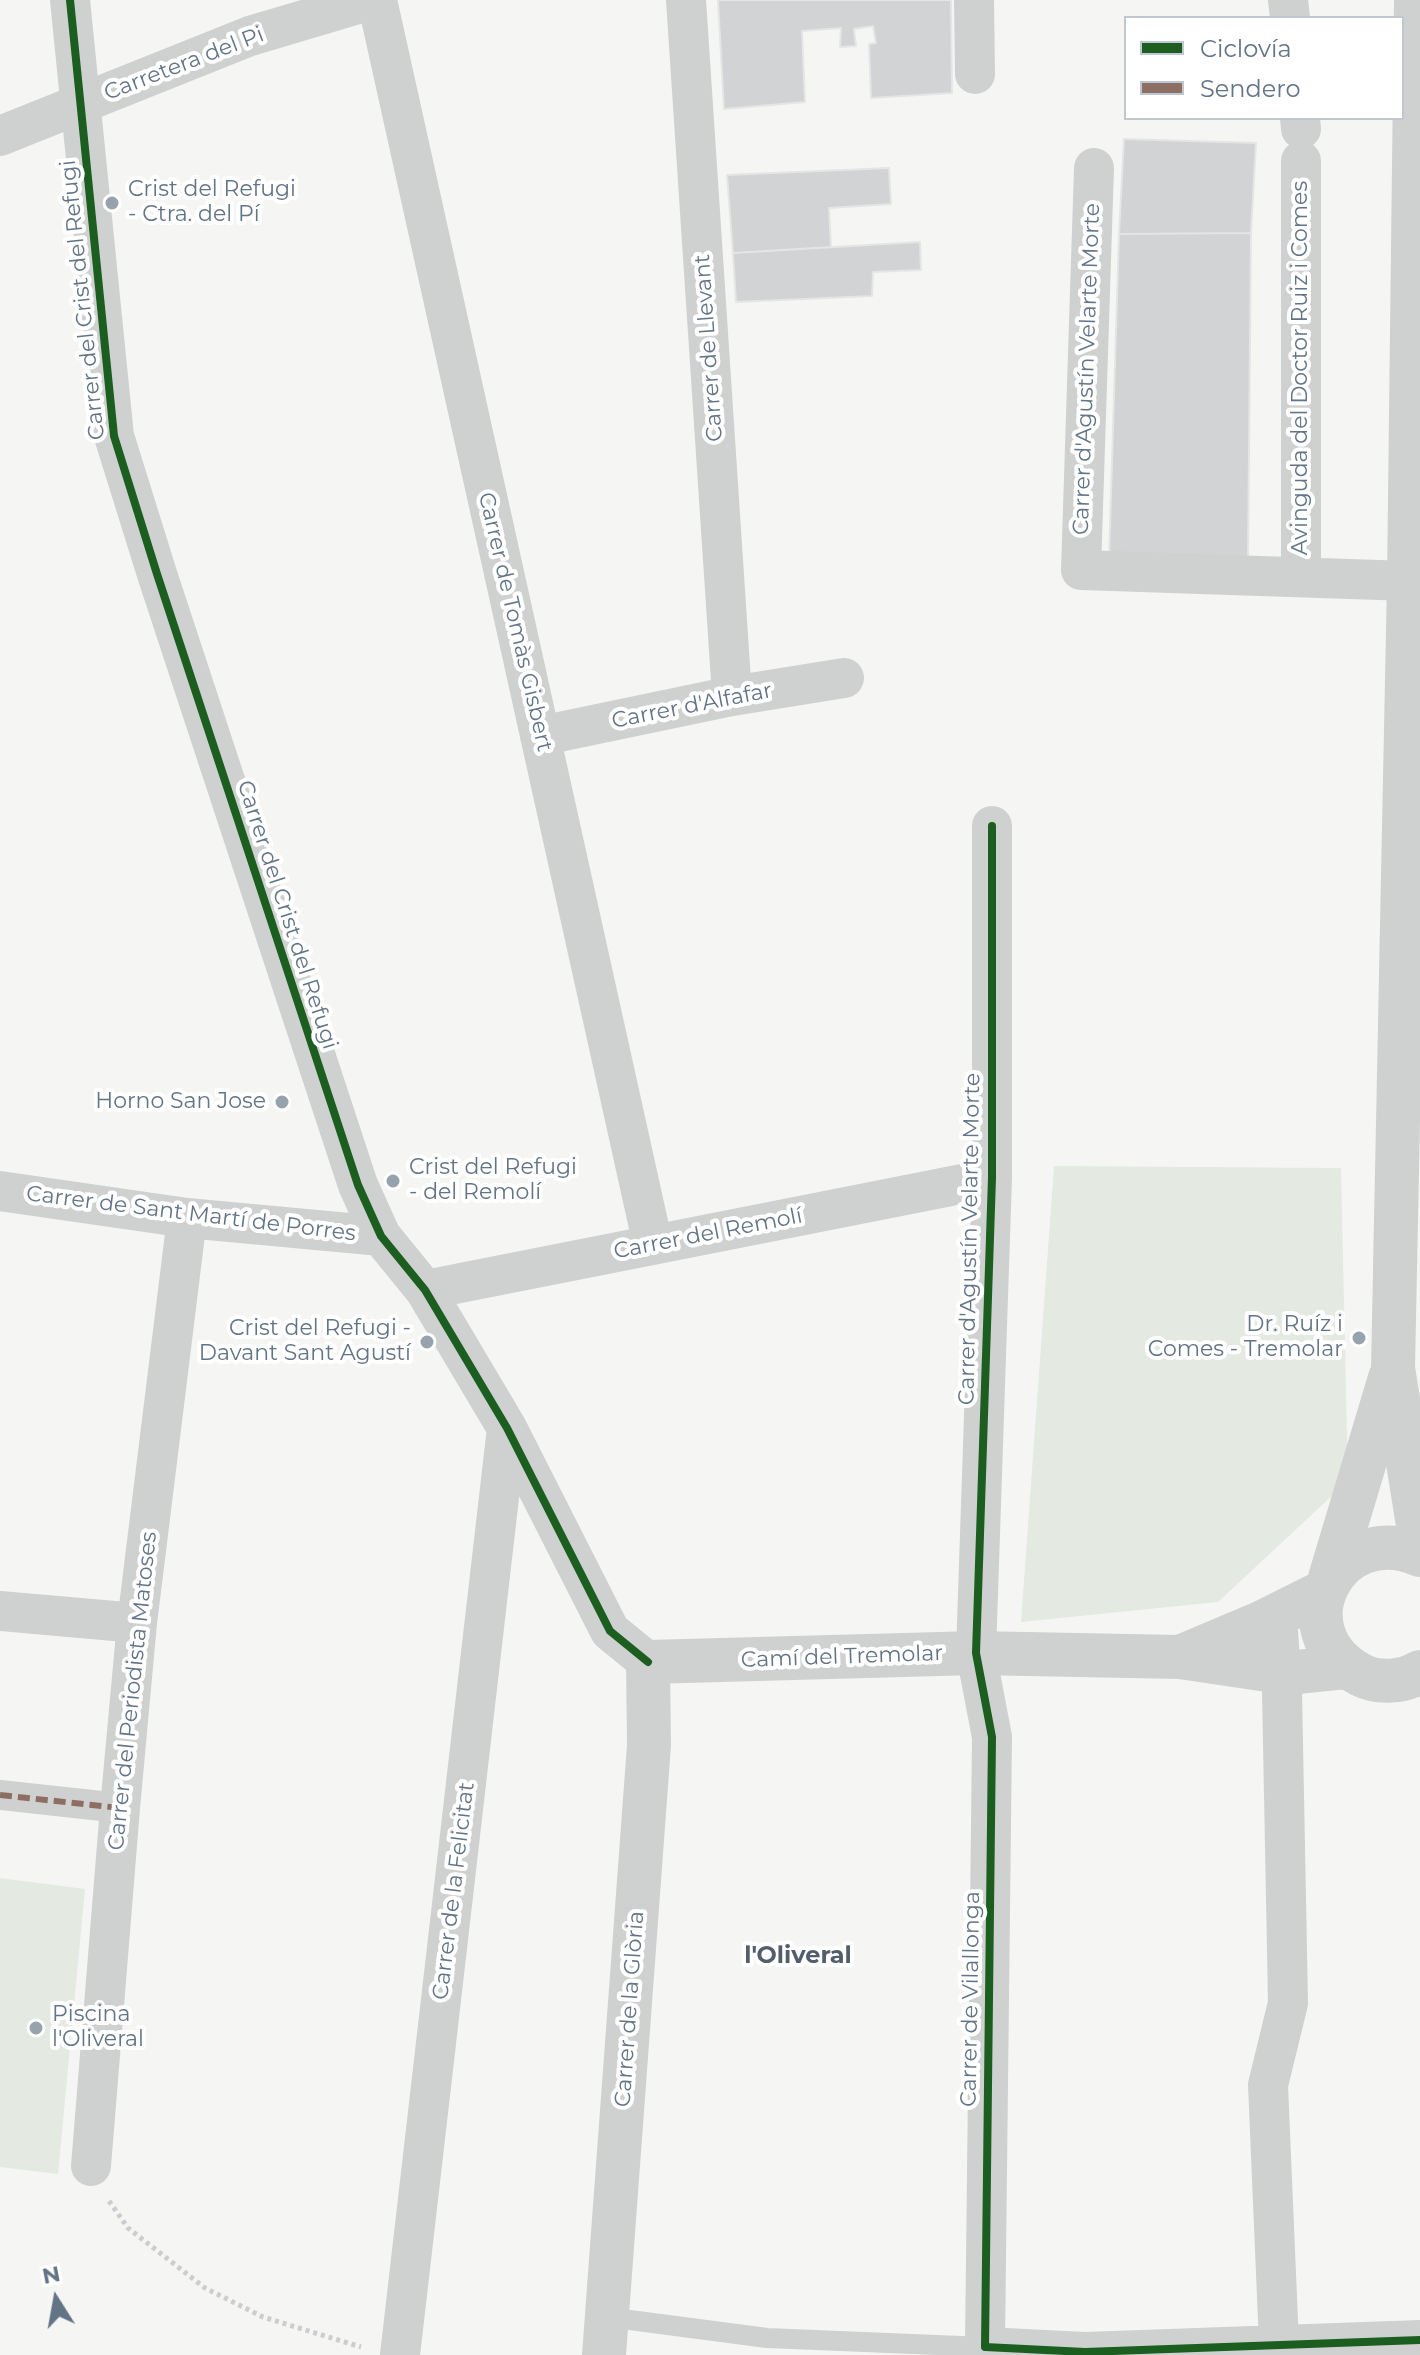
<!DOCTYPE html>
<html>
<head>
<meta charset="utf-8">
<style>
  body { margin:0 }
  #map { position:relative; width:1420px; height:2355px; overflow:hidden; background:#f5f6f4; font-family:Montserrat,sans-serif }
  canvas { display:block }
  .legend { position:absolute; left:1124px; top:16px; width:280px; height:104px; box-sizing:border-box; background:#fff; border:2px solid #c1c7cf; margin:0; padding:10px 14px; list-style:none; font-size:24px; color:#637486 }
  .legend li { display:flex; align-items:center; gap:16px; height:40px }
  .legend b { width:40px; border:2px solid #c1c7cf }
  .north { position:absolute; left:16px; top:2259px; width:80px; height:80px; -webkit-text-stroke:6px #fff; paint-order:stroke; rotate:349deg; font-size:22px; font-weight:700; line-height:32px; text-align:center; color:#637486 }
  .north::after { content:''; display:block; margin:auto; width:28px; height:36px; background:#637486; clip-path:polygon(50% 0,100% 100%,50% 72%,0 100%) }
</style>
</head>
<body>
<div id="map">
<canvas width="1420" height="2355"></canvas>
<ul class="legend">
<li><b style="height:10px;background:#1b5e20"></b>Ciclovía</li>
<li><b style="height:10px;background:#8d6e63"></b>Sendero</li>
</ul>
<div class="north">N</div>
</div>
<script>
const context = document.querySelector('canvas').getContext('2d');
context.lineJoin = 'round';
function fill(path, color) { context.fillStyle = color; context.fill(path, 'evenodd'); }
function trace(path, color, width, dash) { context.strokeStyle = color; context.lineWidth = width; context.lineCap = dash ? 'butt' : 'round'; context.setLineDash(dash || []); context.stroke(path); }
function label(font, color, halo, rows, align = 'center') {
  context.font = font + ' Montserrat,sans-serif'; context.lineWidth = 8; context.setLineDash([]); context.textBaseline = 'middle'; context.strokeStyle = halo; context.fillStyle = color; for (const [text, x, y, turn = 0] of rows) {
    context.save(); context.translate(x, y); context.rotate((+turn || 0) * Math.PI / 180); context.textAlign = isNaN(turn) ? turn : align; if (halo) context.strokeText(text, 0, 0); context.fillText(text, 0, 0); context.restore();
  }
}
fill(new Path2D(`
  M1054 1166 1341 1168 1348 1481 1218 1602 1021 1622Z
  M0 1878 85 1889 58 2174 0 2167Z`), '#e4e9e2');
const building = new Path2D(`
  M718 0H951L952 93 871 98 869 44 876 43 873 26 854 29 856 46 840 47 841 28 802 31 805 102 724 109Z
  M1124 139 1256 143 1251 233 1119 234Z
  M889 168 891 204 829 208 831 247 733 253 727 175Z
  M1251 233 1248 558H1109L1119 234Z
  M920 242 921 270 873 272 872 296 736 302 733 253Z`);
fill(building, '#d1d3d4');
trace(building, '#e4e5e4', 2);
trace(new Path2D(`
  M109 2201 128 2228 205 2288 263 2317 361 2347`), '#cccdce', 5, [4, 4]);
trace(new Path2D(`
  M607 2317 767 2338 985 2347`), '#cfd1d1', 20);
trace(new Path2D(`
  M0 1795 120 1808`), '#cfd1d1', 30);
trace(new Path2D(`
  M70 0 114 436 157 574 358 1185 381 1236 425 1290 507 1428 610 1631 648 1662
  M377 0 653 1245
  M686 0 732 696
  M974 0 975 74
  M1288 0 1290 18
  M1300 118 1301 129
  M0 136 250 36 371 0
  M1094 168 1081 570 1409 581
  M1301 576V161
  M540 736 732 696 844 678
  M992 826V1178L976 1653 992 1737 985 2347 1085 2352 1420 2340
  M0 1191 187 1218 381 1236
  M425 1290 992 1178
  M0 1611 137 1623
  M1277 1616 1282 1691 1288 2003 1268 2085 1279 2344
  M91 2166 120 1808 137 1623 187 1218
  M400 2355 507 1428`), '#cfd1d1', 40);
trace(new Path2D(`
  M1416 0 1409 581 1393 1368 1417 1519 1420 1526
  M1420 1555C1336 1518 1278 1632 1361 1675 1379 1684 1403 1682 1420 1672
  M1330 1578 1390 1378
  M1180 1657 1263 1622 1325 1591
  M604 2355 649 1745 648 1662 976 1653 1180 1657 1288 1673 1345 1667`), '#cfd1d1', 44);
trace(new Path2D(`
  M0 1795 120 1808`), '#8d6e63', 6, [12, 6]);
trace(new Path2D(`
  M70 0 114 436 157 574 358 1185 381 1236 425 1290 507 1428 610 1631 648 1662
  M992 826V1178L976 1653 992 1737 985 2347 1085 2352 1420 2340`), '#1b5e20', 8);
for (const [x, y, r, color] of [
  [112,203,8,"#96a2ac"],
  [282,1102,8,"#96a2ac"],
  [393,1181,8,"#96a2ac"],
  [1359,1338,8,"#96a2ac"],
  [427,1342,8,"#96a2ac"],
  [36,2028,8,"#96a2ac"]
]) { const dot = new Path2D(); dot.arc(x, y, r, 0, 2 * Math.PI); context.fillStyle = color; context.fill(dot); trace(dot, '#fff', 3); }
label('22px', '#637486', '#fff', [
  ["Carretera del Pi",184,64,-21],
  ["Carrer del Crist del Refugi",83,300,-96],
  ["Carrer de Llevant",709,348,-94],
  ["Avinguda del Doctor Ruiz i Comes",1301,368,-90],
  ["Carrer d'Agustín Velarte Morte",1087,369,-88],
  ["Carrer de Tomàs Gisbert",515,622,77],
  ["Carrer d'Alfafar",692,706,-11],
  ["Carrer del Crist del Refugi",287,915,72],
  ["Carrer de Sant Martí de Porres",191,1214,7],
  ["Carrer del Remolí",708,1234,-11],
  ["Carrer d'Agustín Velarte Morte",970,1239,-89],
  ["Camí del Tremolar",842,1657,-2],
  ["Carrer del Periodista Matoses",133,1691,-84],
  ["Carrer de la Felicitat",454,1891,-83],
  ["Carrer de Vilallonga",971,1999,-89],
  ["Carrer de la Glòria",630,2009,-86]
]);
label('22px', '#637486', '#fff', [
  ["Crist del Refugi",128,190],
  ["- Ctra. del Pí",128,215],
  ["Horno San Jose",266,1102,"right"],
  ["Crist del Refugi",409,1168],
  ["- del Remolí",409,1193],
  ["Dr. Ruíz i",1343,1325,"right"],
  ["Comes - Tremolar",1343,1350,"right"],
  ["Crist del Refugi -",411,1329,"right"],
  ["Davant Sant Agustí",411,1354,"right"],
  ["Piscina",52,2015],
  ["l'Oliveral",52,2040]
], 'left');
label('bold 24px', '#525e6b', '#fff', [
  ["l'Oliveral",798,1956]
]);
</script>
</body>
</html>
